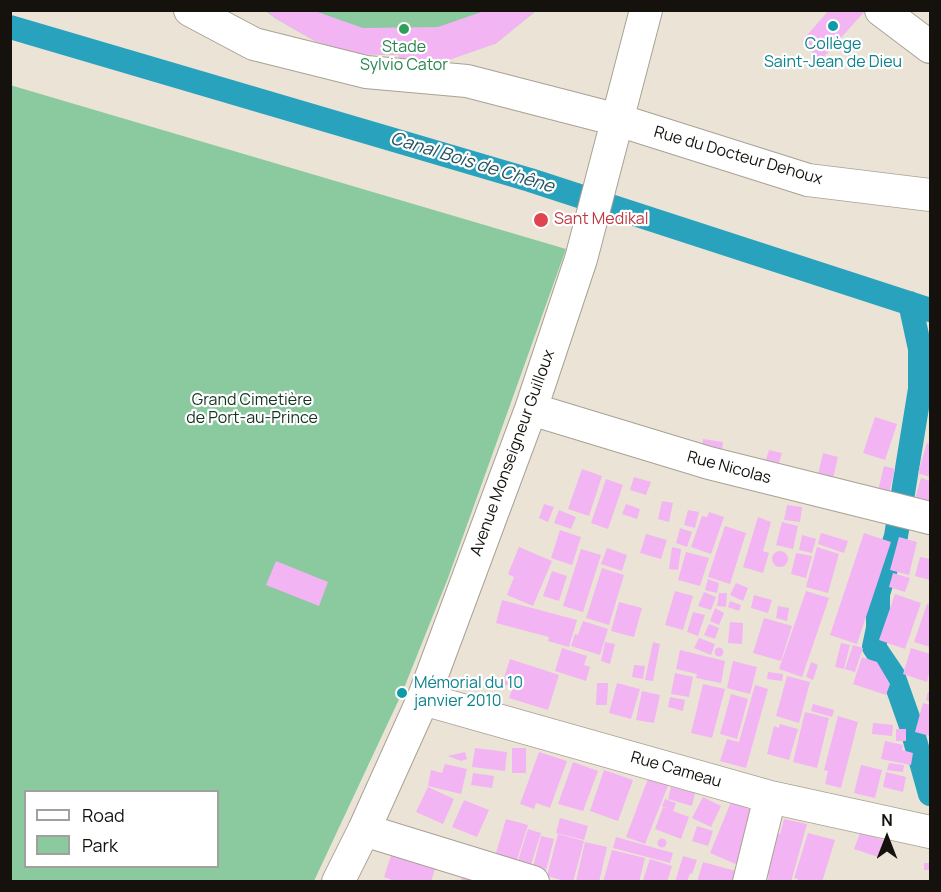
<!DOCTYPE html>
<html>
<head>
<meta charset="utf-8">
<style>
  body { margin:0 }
  #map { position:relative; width:941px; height:892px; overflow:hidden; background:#ebe4d6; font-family:Manrope,sans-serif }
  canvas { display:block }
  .frame { position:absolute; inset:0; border:12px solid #15120e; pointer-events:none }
  .legend { position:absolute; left:24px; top:790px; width:195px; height:78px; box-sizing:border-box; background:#fff; border:2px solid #a1a09f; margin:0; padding:8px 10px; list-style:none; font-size:18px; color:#15120e }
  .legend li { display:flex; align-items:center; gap:12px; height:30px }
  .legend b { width:30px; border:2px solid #a1a09f }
  .north { position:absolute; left:857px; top:808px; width:60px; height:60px; -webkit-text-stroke:4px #fff; paint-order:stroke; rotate:0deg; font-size:16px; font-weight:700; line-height:24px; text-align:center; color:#15120e }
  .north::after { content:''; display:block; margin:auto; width:21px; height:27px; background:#15120e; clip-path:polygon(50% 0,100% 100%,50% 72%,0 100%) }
</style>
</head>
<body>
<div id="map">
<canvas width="941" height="892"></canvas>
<div class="frame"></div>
<ul class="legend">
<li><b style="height:8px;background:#fff"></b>Road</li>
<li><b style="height:16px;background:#8bc99f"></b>Park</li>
</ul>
<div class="north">N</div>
</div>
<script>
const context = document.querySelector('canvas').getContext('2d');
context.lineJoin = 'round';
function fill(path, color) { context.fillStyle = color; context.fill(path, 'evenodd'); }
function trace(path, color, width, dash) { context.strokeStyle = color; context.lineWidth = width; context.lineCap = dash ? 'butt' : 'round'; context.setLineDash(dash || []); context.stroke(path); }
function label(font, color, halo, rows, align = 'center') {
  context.font = font + ' Manrope,sans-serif'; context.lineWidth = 4.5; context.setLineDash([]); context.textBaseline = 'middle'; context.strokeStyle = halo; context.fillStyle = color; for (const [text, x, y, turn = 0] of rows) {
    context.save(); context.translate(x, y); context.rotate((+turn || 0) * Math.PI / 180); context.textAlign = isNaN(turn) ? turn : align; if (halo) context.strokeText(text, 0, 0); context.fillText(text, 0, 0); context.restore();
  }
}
fill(new Path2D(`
  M266 11H535L532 14 495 44 399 55 359 54 315 41 275 18Z
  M10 85 566 249 448 578 402 693 314 881H11ZM26 792H218V866H26Z`), '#8bc99f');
trace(new Path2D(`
  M10 27 530 180 930 310
  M910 303 920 349V389L896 536 878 594V628L874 647 893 675 911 726 930 794`), '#29a2bd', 24);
fill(new Path2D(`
  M266 10H312L363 28 438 27 487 10H535L532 14 495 44 446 61 397 69 399 55 359 54 315 41 275 18Z
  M829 10H866L820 61 802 41Z
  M875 417 897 424 885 460 863 453Z
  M703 439 723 442 721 457 701 455Z
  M927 443 930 444V477L918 473Z
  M769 450 782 453 777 470 764 466Z
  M823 453 838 457 832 483 817 479Z
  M884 466 895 469 889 493 878 491Z
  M582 469 602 476 589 516 568 509Z
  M634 477 651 482 646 495 630 490Z
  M921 478 930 481V502L915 499Z
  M606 479 623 485 608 529 591 523Z
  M662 501 673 503 669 522 658 519Z
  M544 504 554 507 548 522 539 518Z
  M626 504 640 509 637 519 622 514Z
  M787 505 802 507 800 522 784 520Z
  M559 510 576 517 571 529 554 523Z
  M688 510 699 512 695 528 684 525Z
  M709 512 724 517 711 554 691 547 702 516 707 517Z
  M758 517 771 522 763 551 769 553 763 573 743 567Z
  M782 522 798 526 793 549 776 545Z
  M725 526 746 533 730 584 708 577Z
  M680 528 692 532 687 547 676 543Z
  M560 530 581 537 572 565 551 558Z
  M821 533 848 541 844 553 818 544Z
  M864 533 891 542 857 644 830 635Z
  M646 534 667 540 661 559 640 553Z
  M802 535 816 539 812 553 799 550Z
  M899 537 917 542 909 575 890 570Z
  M519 547 552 561 533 606 507 595 514 577 508 574Z
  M672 547 681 549 678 570 669 569Z
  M817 547 839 554 828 593 806 587Z
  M607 548 627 555 622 571 601 564Z
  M581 549 601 555 583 612 563 606Z
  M772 559a8 8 0 1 1 16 0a8 8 0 1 1-16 0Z
  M686 552 709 558 700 586 678 580Z
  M796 553 812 556 806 578 791 574Z
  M920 557 930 559V580L915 576Z
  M276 561 328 582 319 606 266 585Z
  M602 568 624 575 609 625 586 618Z
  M552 571 567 576 559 601 543 596Z
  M893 573 910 578 905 592 889 587Z
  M708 579 719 583 717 593 705 590Z
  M736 583 748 588 743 601 730 595Z
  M675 591 693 596 683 630 665 625Z
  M806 591 829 598 802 677 779 669Z
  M704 592 716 597 711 610 698 606Z
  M719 593H727L726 607 717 606Z
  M895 594 921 603 905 649 879 640Z
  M754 595 772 600 768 613 751 608Z
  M502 600 577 620 569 647 548 641 549 637 496 623Z
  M730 601 741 605 739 611 728 607Z
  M619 602 642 608 634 637 611 631Z
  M927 604 930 605V647L914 642Z
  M778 606 789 608 787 621 776 618Z
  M715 608 724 613 719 625 710 621Z
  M693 612 705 615 698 636 687 632Z
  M764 618 792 626 781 661 753 653Z
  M583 621 608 629 600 655 571 646 575 634 578 635Z
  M730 622 743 623 742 644 728 643Z
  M709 624 719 628 715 639 704 635Z
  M699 638 715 644 711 655 694 648Z
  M605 642 615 644 610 664 601 661Z
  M653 642 660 644 653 681 645 680Z
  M841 643 850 645 844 669 835 667Z
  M853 645 863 648 855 672 845 669Z
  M714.5 652a4.5 4.5 0 1 1 9 0a4.5 4.5 0 1 1-9 0Z
  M562 648 587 656 584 665 590 667 586 681 555 671Z
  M911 648 930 654V669L927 682 903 674Z
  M680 650 725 661 721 683 696 678 697 674 676 669Z
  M862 657 877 662 890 684 886 695 853 684Z
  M510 659 559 675 548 710 509 698 513 687 502 684Z
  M733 661 757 667 750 694 727 688Z
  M811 662 818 665 813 680 806 677Z
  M634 665 645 666 643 679 632 677Z
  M768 672 783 674 782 681 767 679Z
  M675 673 693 677 689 697 671 694Z
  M787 676 810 682 799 723 776 716Z
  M597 683H608L607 705H596Z
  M617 683 640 689 631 719 609 713Z
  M703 684 725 689 712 738 691 733Z
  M755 685 768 689 746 768 720 761 727 739 739 742Z
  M642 691 660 695 654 723 636 720Z
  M928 692 930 693V702L926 700Z
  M731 694 748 699 737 739 720 734Z
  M670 697 685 700 683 711 668 707Z
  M923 703 930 705V736L915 732Z
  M813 704 834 710 832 717 811 711Z
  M805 712 829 718 817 768 793 762Z
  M838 716 858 722 841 788 825 784 828 771 824 770Z
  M873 723 893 725 892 736 872 734Z
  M780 724 798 729 789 760 767 754 774 726 779 728Z
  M896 729H906V741H896Z
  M885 741 903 745 902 750 913 753 911 765 881 759Z
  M475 748 507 752 505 771 472 767Z
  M512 748H526V773H512Z
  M465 752 467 759 461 761 448 756Z
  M539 752 567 761 550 808 536 803 534 809 520 804Z
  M573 762 598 771 583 811 558 804Z
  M889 763 904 765 903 772 887 770Z
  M445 764 467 769 461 794 428 786 431 770 442 773Z
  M861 765 882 770 875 798 854 793Z
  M604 770 633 780 618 821 590 811Z
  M886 772 906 777 903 792 883 787Z
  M473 773 494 776 492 788 471 785Z
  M649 776 669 783 645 844 626 837Z
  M428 787 454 799 443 824 416 812Z
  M671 787 695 793 692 806 668 799Z
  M703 797 721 806 711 827 692 818Z
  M665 799 676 803 673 811 689 817 681 839 655 829 663 807 669 809 662 806Z
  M464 800 489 810 477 837 452 827Z
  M731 802 759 813 738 865 710 853Z
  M560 818 588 826 584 840 556 833Z
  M506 819 528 825 514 869 493 863Z
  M784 819 807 824 791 882H767L769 876 763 874 774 833 780 834Z
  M697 826 713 831 708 846 692 841Z
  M528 829 541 833 529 871 516 867Z
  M808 833 835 840 822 882H797L798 879 794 878Z
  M860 833 884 840 878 857 854 849Z
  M558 834 584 841 573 882H568L547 876Z
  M541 836 554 839 545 874 532 871Z
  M616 837 673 853 670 863 613 848Z
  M657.5 843a4.5 4.5 0 1 1 9 0a4.5 4.5 0 1 1-9 0Z
  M585 842 607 847 599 882 576 881Z
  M612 850 645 858 639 882H603Z
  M392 852 436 866 431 882H397L384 877Z
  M683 856 697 860 692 874 690 873 687 882H675Z
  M650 859 672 866 667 882 643 880Z
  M703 862 743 873 741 882H697Z
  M924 863H930V870H924Z
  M462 875 490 882H461Z`), '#f2b4f2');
const minor = new Path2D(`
  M190 10 254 44 366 72 467 81 618 120 808 180 930 195
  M881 10 930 47
  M531 409 709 463 930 518
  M423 699 770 797 930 832
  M364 830 533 882
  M338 882 364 830 423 699 531 409 581 259 646 10
  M749 882 770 797`);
trace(minor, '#a8a195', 34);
trace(minor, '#fff', 32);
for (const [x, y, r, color] of [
  [833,26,6,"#0f9aa8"],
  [404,29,6,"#2e9e5b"],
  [541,220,8,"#e0444e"],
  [402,693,6,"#0f9aa8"]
]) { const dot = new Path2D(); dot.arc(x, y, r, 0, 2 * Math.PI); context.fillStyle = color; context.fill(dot); trace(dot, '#fff', 2); }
label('16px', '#0d838f', '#fff', [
  ["Collège",833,45],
  ["Saint-Jean de Dieu",833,63],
  ["Mémorial du 10",414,684,"left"],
  ["janvier 2010",414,702,"left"]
]);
label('16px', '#27864d', '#fff', [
  ["Stade",404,48],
  ["Sylvio Cator",404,66]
]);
label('16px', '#15120e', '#fff', [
  ["Rue du Docteur Dehoux",738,156,16],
  ["Avenue Monseigneur Guilloux",513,453,-70],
  ["Rue Nicolas",729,468,15],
  ["Rue Cameau",676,770,16]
]);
label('16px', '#be3a42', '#fff', [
  ["Sant Medikal",554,220]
], 'left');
label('16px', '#133520', '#fff', [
  ["Grand Cimetière",252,401],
  ["de Port-au-Prince",252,419]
]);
label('italic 18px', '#23535f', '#fff', [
  ["Canal Bois de Chêne",472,163,17]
]);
</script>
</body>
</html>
